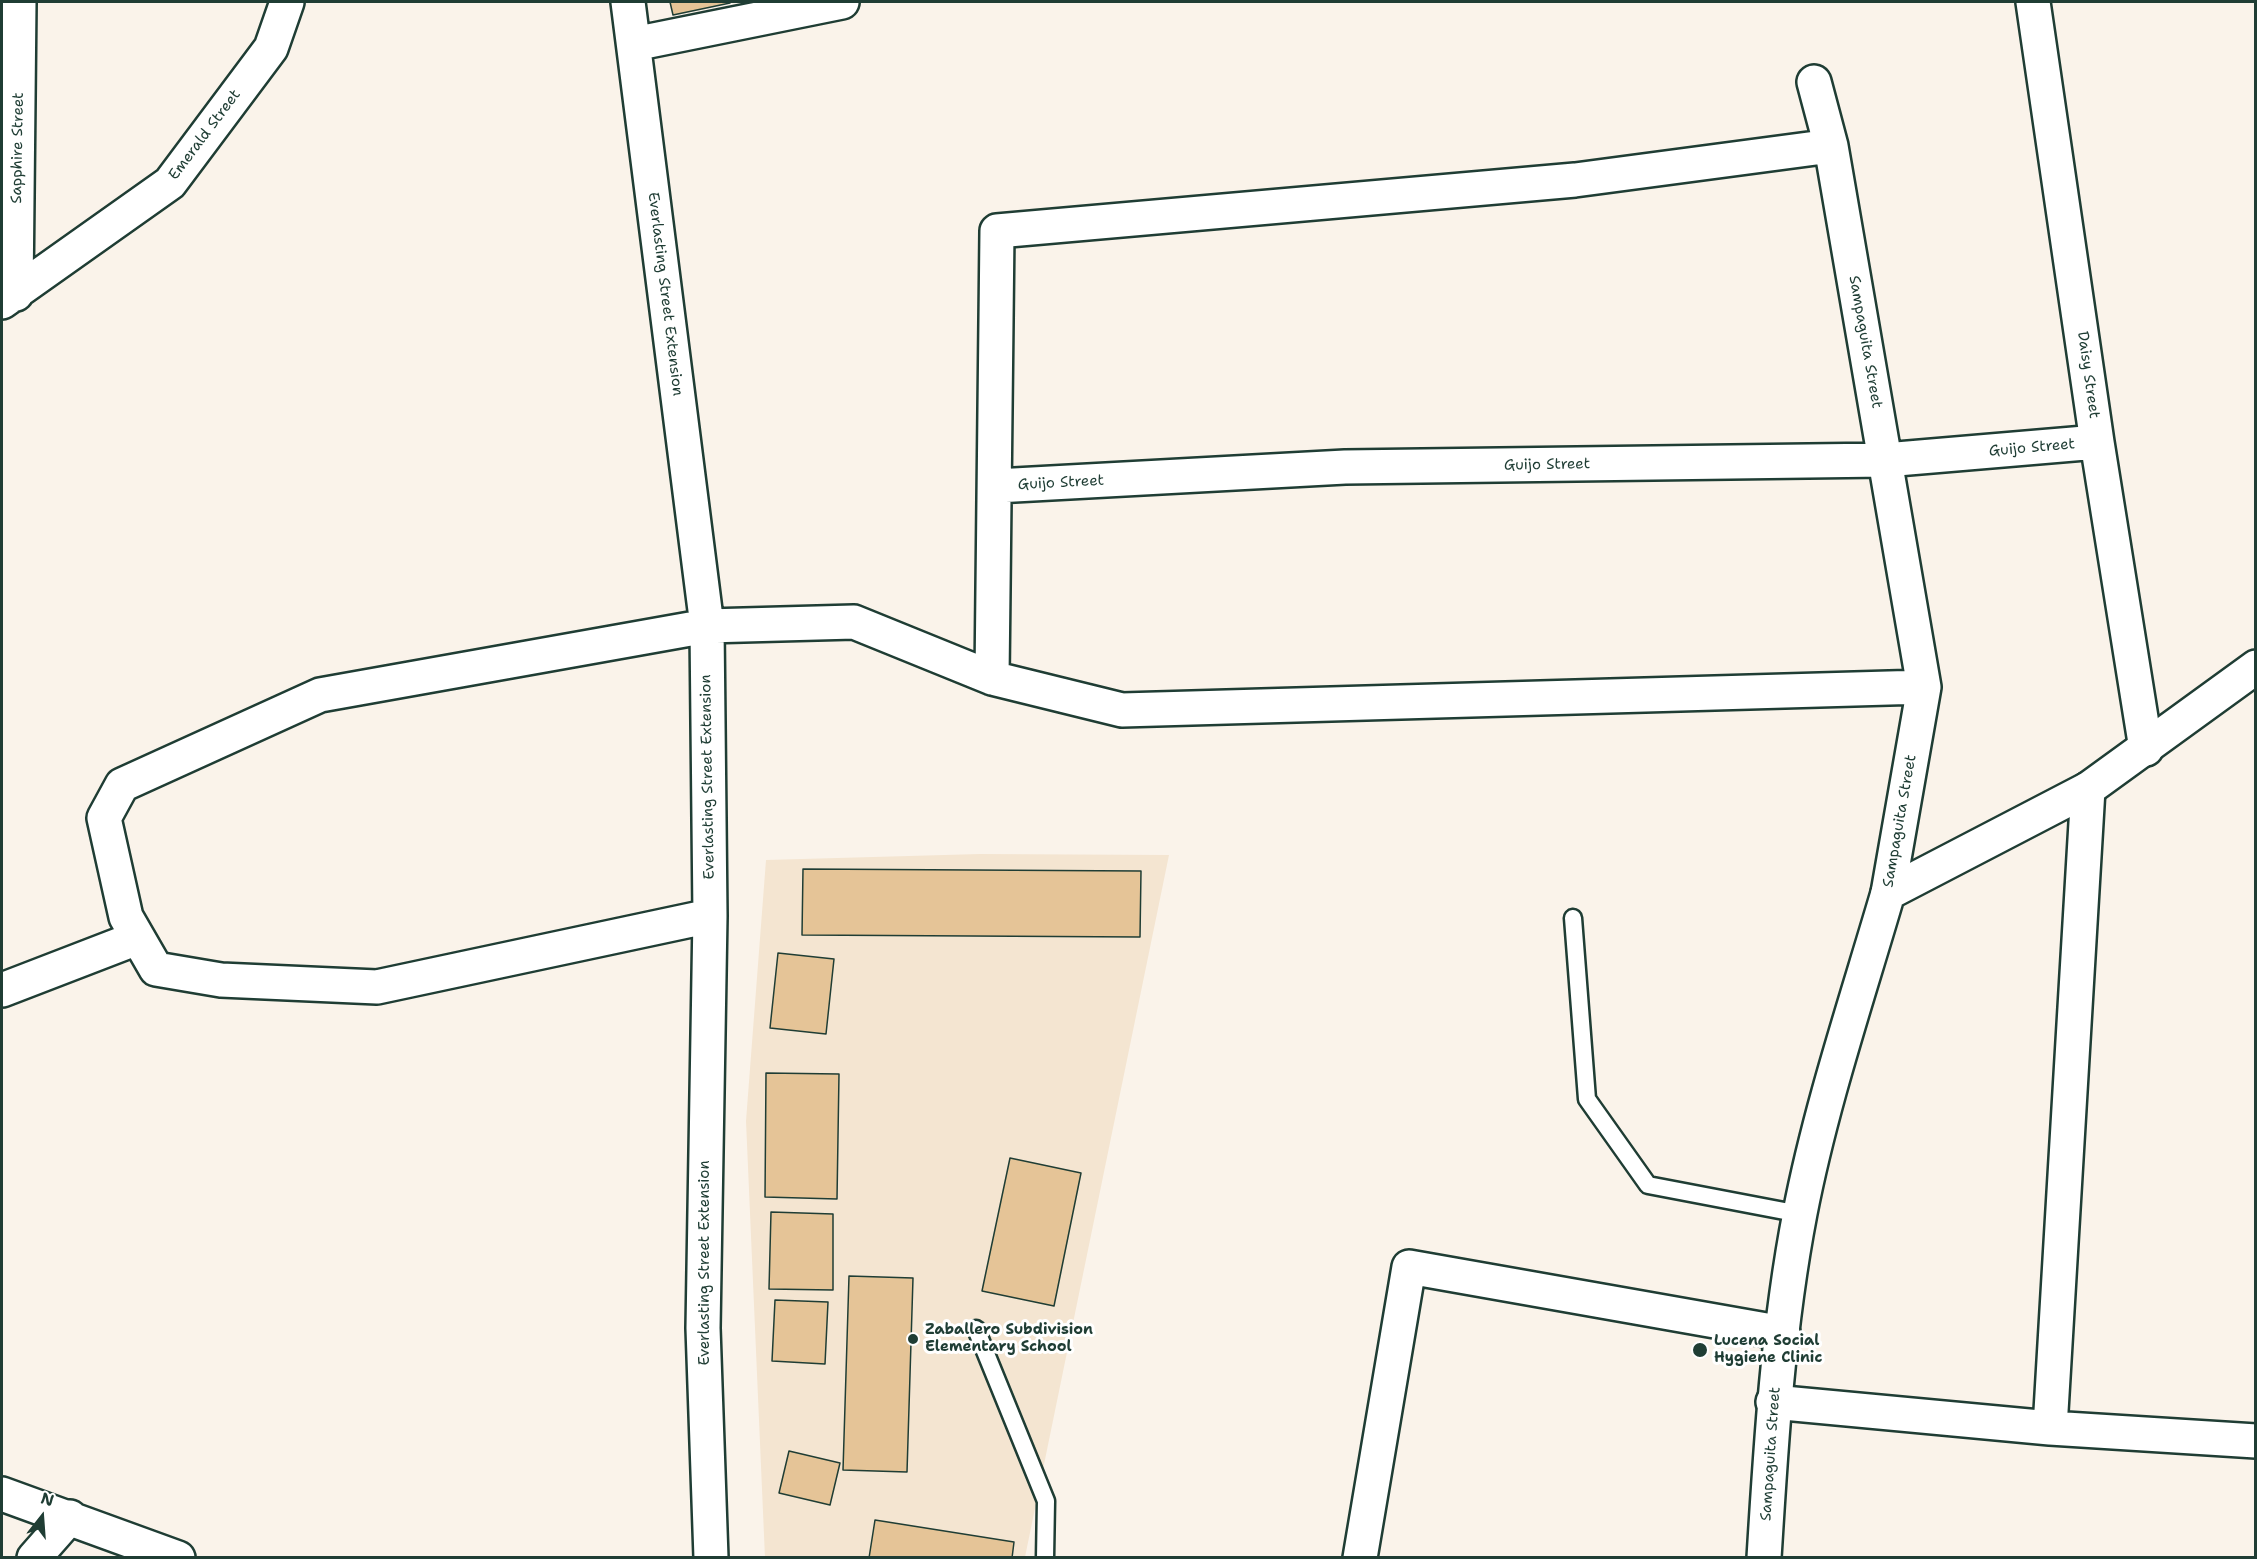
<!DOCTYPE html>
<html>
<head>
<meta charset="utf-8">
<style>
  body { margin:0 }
  #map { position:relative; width:2257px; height:1559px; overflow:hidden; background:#faf3ea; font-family:"Shantell Sans",sans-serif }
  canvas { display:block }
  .frame { position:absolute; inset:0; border:3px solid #1f3d34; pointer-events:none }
  .north { position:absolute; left:12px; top:1487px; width:60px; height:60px; -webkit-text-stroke:4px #fff; paint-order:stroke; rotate:17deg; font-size:16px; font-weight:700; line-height:24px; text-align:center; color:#1f3d34 }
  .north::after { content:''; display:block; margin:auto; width:21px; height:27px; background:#1f3d34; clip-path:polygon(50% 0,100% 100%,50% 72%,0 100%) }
</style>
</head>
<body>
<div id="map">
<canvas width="2257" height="1559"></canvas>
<div class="frame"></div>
<div class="north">N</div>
</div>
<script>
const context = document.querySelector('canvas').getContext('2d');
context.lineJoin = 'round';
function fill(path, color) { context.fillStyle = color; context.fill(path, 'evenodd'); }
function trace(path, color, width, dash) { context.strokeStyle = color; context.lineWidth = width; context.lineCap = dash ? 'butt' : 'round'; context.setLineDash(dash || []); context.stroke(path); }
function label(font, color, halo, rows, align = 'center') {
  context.font = font + ' "Shantell Sans",sans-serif'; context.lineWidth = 6; context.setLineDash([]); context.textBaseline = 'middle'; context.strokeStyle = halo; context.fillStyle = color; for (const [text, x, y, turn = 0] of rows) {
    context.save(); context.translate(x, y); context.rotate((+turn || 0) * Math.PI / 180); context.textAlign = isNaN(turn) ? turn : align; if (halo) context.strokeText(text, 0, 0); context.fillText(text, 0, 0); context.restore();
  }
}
fill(new Path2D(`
  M980 854 1169 855 1025 1557 765 1558 746 1121 766 860Z`), '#f4e5d1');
const building = new Path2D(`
  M670 2H730V3L673 15Z
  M803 869 1141 871 1140 937 802 935Z
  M778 953 834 959 826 1034 770 1028Z
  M766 1073 839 1074 837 1199 765 1197Z
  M1010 1158 1081 1173 1054 1306 982 1291Z
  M771 1212 833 1214V1290L769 1289Z
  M849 1276 913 1278 907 1472 843 1470Z
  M775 1300 828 1302 825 1364 772 1361Z
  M789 1451 840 1463 830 1505 779 1493Z
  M875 1520 1014 1542 1012 1558H869Z`);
fill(building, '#e5c497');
trace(building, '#1f3d34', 1.5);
const service = new Path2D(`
  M1573 918 1587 1099 1648 1185 1800 1214
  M976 1329 1046 1501 1045 1558`);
const minor = new Path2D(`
  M628 2 707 626 710 916 703 1328 711 1558
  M2033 2 2097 442 2146 749
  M634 44 842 2
  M1814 82 1831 146 1924 687 1888 893
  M16 294 19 2
  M2 302 170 183 271 48 287 2
  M996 486 1345 467 1885 460 2097 442
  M992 678 997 231 1575 180 1831 146
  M710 916 377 987 221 980 156 969 126 917 104 818 122 785 320 695 707 626 854 622 992 678 1122 710 1924 687
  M2 990 137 938
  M1773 1402 2050 1428 2256 1441
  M2050 1428 2088 789
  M2 1494 178 1558
  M34 1558 70 1517
  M1360 1558 1409 1267 1783 1333`);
const tertiary = new Path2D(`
  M1764 1558C1771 1443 1778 1327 1800 1213 1821 1105 1857 999 1888 893L2088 789 2256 667`);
trace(service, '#1f3d34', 21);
trace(minor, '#1f3d34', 38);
trace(tertiary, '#1f3d34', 38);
trace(service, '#fff', 16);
trace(minor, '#fff', 33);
trace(tertiary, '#fff', 33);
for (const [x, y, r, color] of [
  [913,1339,6,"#1f3d34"],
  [1700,1350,8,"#1f3d34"]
]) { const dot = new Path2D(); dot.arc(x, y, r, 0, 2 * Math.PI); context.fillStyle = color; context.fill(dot); trace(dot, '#fff', 2); }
label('15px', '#1f3d34', '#fff', [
  ["Emerald Street",205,135,-53],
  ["Sapphire Street",18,148,-89],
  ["Everlasting Street Extension",665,294,83],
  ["Sampaguita Street",1865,342,80],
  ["Daisy Street",2088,375,82],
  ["Guijo Street",2032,448,-5],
  ["Guijo Street",1547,465,-1],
  ["Guijo Street",1061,483,-3],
  ["Everlasting Street Extension",708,777,-91],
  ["Sampaguita Street",1900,821,-80],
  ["Everlasting Street Extension",705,1263,-90],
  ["Sampaguita Street",1771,1454,-86]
]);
label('bold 15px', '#1f3d34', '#fff', [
  ["Zaballero Subdivision",925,1330],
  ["Elementary School",925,1347],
  ["Lucena Social",1714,1341],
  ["Hygiene Clinic",1714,1358]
], 'left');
</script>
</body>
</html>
